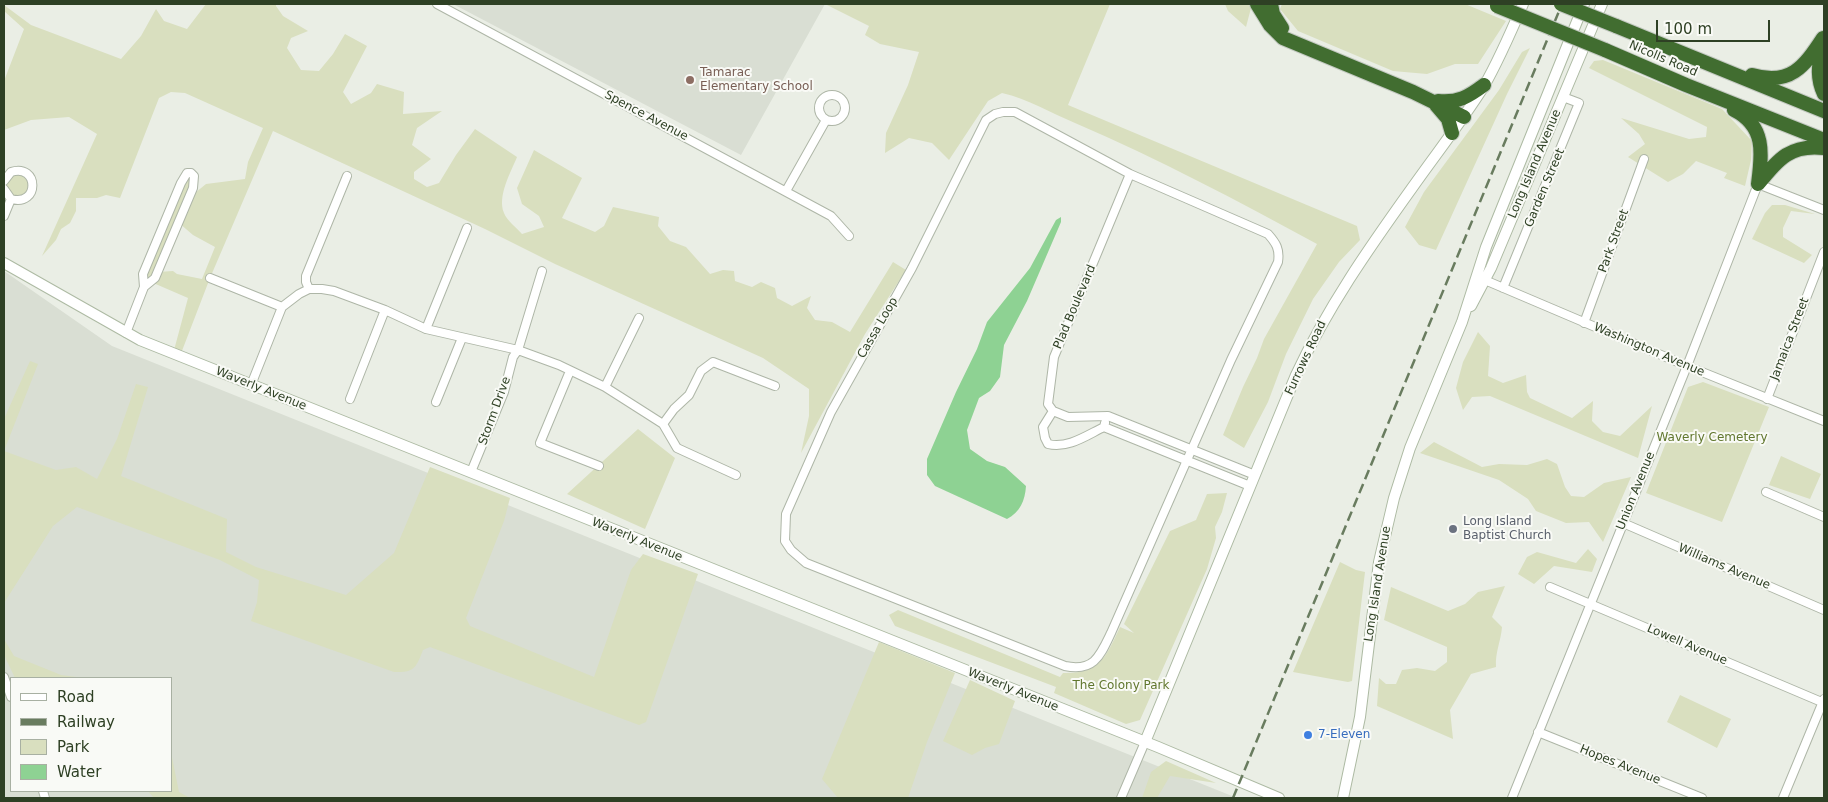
<!DOCTYPE html>
<html>
<head>
<meta charset="utf-8">
<style>
  body { margin:0 }
  #map { position:relative; width:1828px; height:802px; overflow:hidden; background:#eaeee5; font-family:"DejaVu Sans",sans-serif }
  canvas { display:block }
  .frame { position:absolute; inset:0; border:5px solid #2e4024; pointer-events:none }
  .legend { position:absolute; left:10px; top:677px; width:162px; height:115px; box-sizing:border-box; background:#f9faf6; border:1px solid #a8b0a2; margin:0; padding:6px 9px; list-style:none; font-size:15px; color:#2e4024 }
  .legend li { display:flex; align-items:center; gap:10px; height:25px }
  .legend b { width:25px; border:1px solid #a8b0a2 }
  .scale { position:absolute; left:1656px; top:20px; width:114px; height:22px; box-sizing:border-box; border:2px solid #2e4024; border-top:0; padding-left:6px; font-size:15px; line-height:18px; white-space:nowrap; color:#2e4024; -webkit-text-stroke:4px #f9faf6; paint-order:stroke }
</style>
</head>
<body>
<div id="map">
<canvas width="1828" height="802"></canvas>
<div class="frame"></div>
<ul class="legend">
<li><b style="height:6px;background:#fff"></b>Road</li>
<li><b style="height:6px;background:#697c5f"></b>Railway</li>
<li><b style="height:14px;background:#d9dfbf"></b>Park</li>
<li><b style="height:14px;background:#8ed293"></b>Water</li>
</ul>
<div class="scale">100 m</div>
</div>
<script>
const context = document.querySelector('canvas').getContext('2d');
context.lineJoin = 'round';
function fill(path, color) { context.fillStyle = color; context.fill(path, 'evenodd'); }
function trace(path, color, width, dash) { context.strokeStyle = color; context.lineWidth = width; context.lineCap = dash ? 'butt' : 'round'; context.setLineDash(dash || []); context.stroke(path); }
function label(font, color, halo, rows, align = 'center') {
  context.font = font + ' "DejaVu Sans",sans-serif'; context.lineWidth = 4; context.setLineDash([]); context.textBaseline = 'middle'; context.strokeStyle = halo; context.fillStyle = color; for (const [text, x, y, turn = 0] of rows) {
    context.save(); context.translate(x, y); context.rotate((+turn || 0) * Math.PI / 180); context.textAlign = isNaN(turn) ? turn : align; if (halo) context.strokeText(text, 0, 0); context.fillText(text, 0, 0); context.restore();
  }
}
fill(new Path2D(`
  M453 4H825L741 155Z
  M4 271 112 346 1237 798H4ZM11 678H171V791H11Z`), '#d9ded3');
fill(new Path2D(`
  M206 4H276V6L283 16 308 31 291 38 287 48 301 70 319 71 333 54 345 34 367 46 343 92 351 104 371 93 377 84 404 92 403 114 442 111 417 128 412 145 431 159 414 172V179L427 187 439 183 456 155 475 129 517 157C511 172 497 196 504 213 507 221 517 228 522 234L544 227 539 216 522 204 517 188 534 150 582 178 562 218 595 232 604 226 613 207 659 217 658 226 670 241 686 247 710 274 723 270 734 271 735 281 752 287 761 282 775 288 777 298 792 306 811 296 807 308 815 320 832 322 850 332 893 262 906 270 865 334 801 453 809 416V389L763 358 555 264 485 229 273 131 210 278 180 356 173 354 188 298 151 282 144 287 143 274 181 183 191 173 190 197 206 184 245 179 248 162 263 128 185 93 171 92 159 98 120 198 106 195 97 198H76V211L70 223 61 229 56 240 42 256 97 134 69 117 31 120 4 130V81L24 29 4 11V5L31 25 121 59 141 36 156 9 164 21 187 29ZM179 223 193 235 215 247 202 279 177 274 173 271 158 272Z
  M825 4H1110L1068 105 1357 226 1360 240 1339 262 1313 299 1286 354 1268 402 1244 448 1223 435 1243 387 1257 358 1264 339 1317 244C1238 201 1159 159 1075 123 1051 113 1028 99 1002 93L988 101 949 160 932 143 909 138 885 153 886 133 908 85 919 52 880 44 865 35 869 26Z
  M1225 4H1250L1251 8 1246 27 1228 11Z
  M1282 4H1465L1506 21 1478 64H1455L1427 74 1393 71 1298 31 1280 9Z
  M1530 48 1507 94 1436 250 1419 245 1405 227 1424 192 1499 90 1522 52Z
  M1603 60 1722 109 1752 141 1751 160 1745 186 1724 178 1727 173 1696 161 1683 174 1668 182 1628 157 1645 144 1639 134 1621 118 1689 139 1706 137 1707 127 1589 68 1594 61Z
  M25 172 32 190 16 200 4 189V181L7 175Z
  M1772 205H1785L1815 214 1791 211 1783 228V237L1812 255 1804 263 1752 239 1765 213Z
  M1478 332 1490 346 1488 376 1503 383 1526 375 1527 392 1530 398 1572 418 1593 401 1592 421 1603 432 1620 436 1652 406 1638 458 1490 396 1472 397 1463 410 1456 388 1463 362Z
  M30 361 38 364 4 451 56 470 76 467 97 479 117 439 136 384 148 387 121 476 227 519 226 552 256 567 346 595 394 553 430 467 510 498 504 521 466 618 470 626 594 677 631 570 643 554 698 574 646 722 639 725 430 647 423 650C416 668 414 673 394 672L251 621 257 602 259 580 220 560 77 507 53 526 4 603V419Z
  M1703 382 1769 407 1722 522 1646 493 1688 387Z
  M638 429 675 458 645 529 567 494Z
  M1434 442 1482 467 1499 464 1527 465 1547 459 1557 464 1565 487 1571 496 1584 497 1604 483 1631 477 1603 542 1589 522 1566 523 1536 511 1528 499 1499 480 1420 453Z
  M1781 456 1821 474 1810 499 1769 485Z
  M1227 493 1222 512 1215 527 1216 538 1207 569 1140 720 1126 724 1054 693 1056 687 895 626 889 615 898 610 1060 677 1063 673C1100 674 1106 657 1120 627L1134 633 1124 624 1170 531 1196 520 1207 494Z
  M1588 549 1597 559 1592 572 1554 566 1534 584 1518 574 1527 557 1537 552 1576 563Z
  M1340 562 1356 570 1365 572 1352 681 1348 682 1293 672Z
  M1505 586 1492 617 1502 627C1501 641 1495 652 1496 667L1471 674 1450 710 1453 739 1377 706 1379 678 1386 684H1396L1402 670 1417 668 1435 671 1447 662V647L1384 620 1391 587 1448 611 1465 604 1478 592Z
  M4 639 14 656 61 675 84 678H15L4 655Z
  M879 642 955 673 927 742 908 798H838L822 779Z
  M970 680 1015 701 999 744 985 748 972 755 943 741Z
  M1680 695 1731 719 1717 748 1667 722Z
  M171 752 179 792 190 798H154L148 791H171Z
  M1166 761 1216 783 1170 776 1157 798H1142L1151 772Z`), '#d9dfbf');
fill(new Path2D(`
  M1061 217V222L1027 301 1004 345 1000 377 990 391 979 398 967 430 970 449 987 461 1005 467 1026 486C1025 501 1020 512 1007 519L935 486 927 475V459L956 392 977 349 987 322 1030 268 1056 220Z`), '#8ed293');
const street = new Path2D(`
  M437 4 831 216 849 236
  M819 108a13 13 0 1 1 26 0a13 13 0 1 1-26 0Z
  M1003 112H1015L1130 174 1268 234C1276 243 1280 249 1278 262L1231 360 1111 633C1100 656 1094 672 1065 666L806 563 791 550 785 541 786 514 831 412 912 268 986 120 995 114Z
  M1130 174 1054 357 1048 404 1053 411 1068 417 1108 416 1255 475
  M4 181 11 172C39 163 40 207 11 199L4 189
  M786 191 826 120
  M4 216 11 199
  M210 278 282 307
  M1480 278 1687 366 1824 421
  M1503 288 1579 103 1563 97
  M309 289 306 282V276L347 176
  M1584 323 1644 159
  M426 329 467 228
  M126 333 144 287 143 274 181 183 187 173H191L194 176 193 188 155 278 144 287
  M570 371 540 443 599 466
  M251 385 282 307 299 294 309 289H322L334 291 385 310 426 329 518 350 559 365 605 387 663 424 677 448 736 475
  M605 387 639 318
  M350 399 385 310
  M1767 399 1824 252
  M436 402 462 338
  M1053 411 1043 427 1045 438 1048 444C1068 449 1087 435 1104 427L1105 423
  M663 424 674 409 689 395 701 371 713 362 775 386
  M1104 427 1250 486
  M471 472 504 392 513 357 518 350 542 271
  M1766 492 1824 517
  M1623 523 1824 610
  M1550 587 1824 703
  M4 677 11 697
  M1538 732 1702 798
  M43 791 45 798
  M1121 798 1145 742
  M1512 798 1687 366 1758 184 1824 210
  M1783 798 1824 699`);
const secondary = new Path2D(`
  M4 263 140 340 1158 747 1279 798
  M1471 306 1491 268 1602 4
  M1145 742 1296 375C1327 308 1369 248 1412 188 1436 154 1462 121 1484 86 1499 60 1511 32 1523 4
  M1343 798 1360 717 1379 562 1394 498 1410 448 1462 322 1486 247 1584 4`);
const highway = new Path2D(`
  M1257 4 1270 25 1283 38 1413 92 1464 117
  M1271 4 1273 14 1282 28
  M1616 26 1824 111
  M1822 46C1819 64 1816 77 1824 94
  M1605 50 1686 85 1824 140
  M1752 75C1790 86 1804 67 1823 38
  M1438 101C1458 103 1468 97 1484 85
  M1436 105 1448 119 1452 133
  M1734 110C1766 126 1762 154 1758 184
  M1759 183C1778 159 1791 144 1824 148`);
trace(street, '#aeb6a7', 10);
trace(secondary, '#adbaa3', 12);
trace(highway, '#c4cac2', 16);
trace(street, '#fff', 8);
trace(secondary, '#fff', 10);
trace(highway, '#416d30', 14);
trace(new Path2D(`
  M1233 798 1562 4`), '#697c5f', 2.5, [10, 5]);
const highwayBridge = new Path2D(`
  M1561 4 1616 26
  M1497 6 1605 50`);
trace(highwayBridge, '#c4cac2', 16, []);
trace(highwayBridge, '#416d30', 14);
for (const [x, y, r, color] of [
  [690,80,5,"#8d6e63"],
  [1453,529,5,"#6b7280"],
  [1308,735,5,"#3f7fe0"]
]) { const dot = new Path2D(); dot.arc(x, y, r, 0, 2 * Math.PI); context.fillStyle = color; context.fill(dot); trace(dot, '#f9faf6', 2); }
label('12px', '#2e4024', '#f9faf6', [
  ["Nicolls Road",1663,59,23],
  ["Spence Avenue",646,116,28],
  ["Long Island Avenue",1535,164,-67],
  ["Garden Street",1545,188,-67],
  ["Park Street",1614,241,-70],
  ["Plad Boulevard",1075,307,-67],
  ["Cassa Loop",878,328,-60],
  ["Jamaica Street",1790,339,-69],
  ["Washington Avenue",1649,350,23],
  ["Furrows Road",1306,358,-65],
  ["Waverly Avenue",261,389,22],
  ["Storm Drive",495,411,-70],
  ["Union Avenue",1636,491,-68],
  ["Waverly Avenue",637,540,22],
  ["Williams Avenue",1724,567,23],
  ["Long Island Avenue",1378,584,-81],
  ["Lowell Avenue",1687,645,23],
  ["Waverly Avenue",1013,690,22],
  ["Hopes Avenue",1620,765,22]
]);
label('12px', '#785e54', '#f9faf6', [
  ["Tamarac",700,73],
  ["Elementary School",700,87]
], 'left');
label('12px', '#61772e', '#f9faf6', [
  ["Waverly Cemetery",1712,438],
  ["The Colony Park",1121,686]
]);
label('12px', '#5b616d', '#f9faf6', [
  ["Long Island",1463,522],
  ["Baptist Church",1463,536]
], 'left');
label('12px', '#366cbe', '#f9faf6', [
  ["7-Eleven",1318,735]
], 'left');
</script>
</body>
</html>
